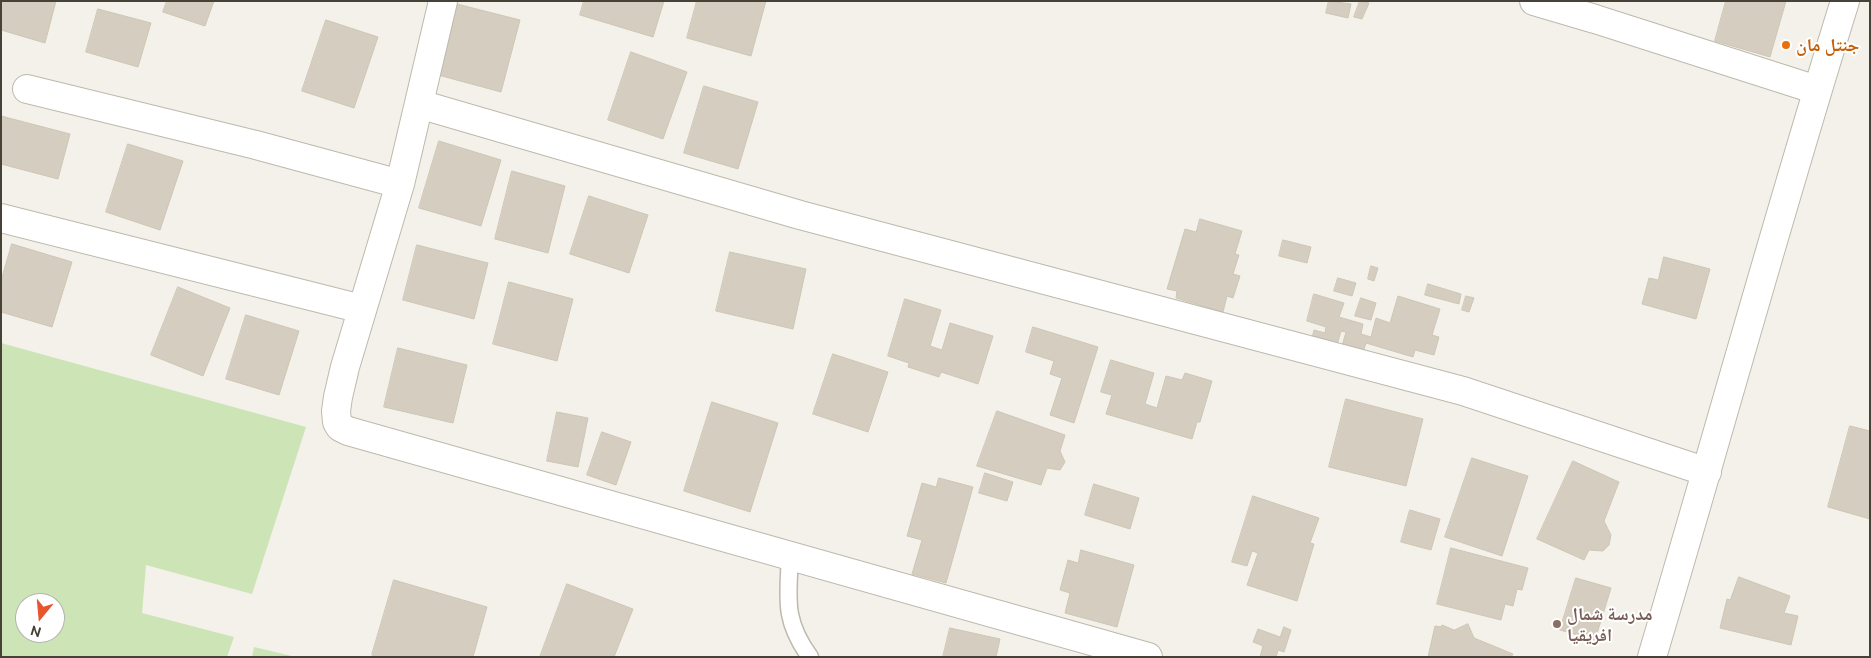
<!DOCTYPE html>
<html>
<head>
<meta charset="utf-8">
<style>
  body { margin:0 }
  #map { position:relative; width:1871px; height:658px; overflow:hidden; background:#f3f1ea; font-family:Ubuntu,sans-serif }
  canvas { display:block }
  .frame { position:absolute; inset:0; border:2px solid #474238; pointer-events:none }
  .north { position:absolute; left:15px; top:593px; width:50px; height:50px; box-sizing:border-box; background:#fff; border:1px solid #b5b3af; border-radius:50%; rotate:197deg; font-size:14px; font-weight:700; line-height:20px; text-align:center; color:#474238 }
  .north::after { content:''; display:block; margin:auto; width:18px; height:22px; background:#e8542c; clip-path:polygon(50% 0,100% 100%,50% 72%,0 100%) }
</style>
</head>
<body>
<div id="map">
<canvas width="1871" height="658"></canvas>
<div class="frame"></div>
<div class="north">N</div>
</div>
<script>
const context = document.querySelector('canvas').getContext('2d');
context.lineJoin = 'round';
function fill(path, color) { context.fillStyle = color; context.fill(path, 'evenodd'); }
function trace(path, color, width, dash) { context.strokeStyle = color; context.lineWidth = width; context.lineCap = dash ? 'butt' : 'round'; context.setLineDash(dash || []); context.stroke(path); }
function label(font, color, halo, rows, align = 'center') {
  context.font = font + ' Ubuntu,"Noto Naskh Arabic",sans-serif'; context.lineWidth = 4; context.setLineDash([]); context.textBaseline = 'middle'; context.strokeStyle = halo; context.fillStyle = color; for (const [text, x, y, turn = 0] of rows) {
    context.save(); context.translate(x, y); context.rotate((+turn || 0) * Math.PI / 180); context.textAlign = isNaN(turn) ? turn : align; if (halo) context.strokeText(text, 0, 0); context.fillText(text, 0, 0); context.restore();
  }
}
fill(new Path2D(`
  M1 343 306 427 252 594 146 565 142 613 234 637 227 657H1ZM25 603H55V633H25Z
  M254 647 296 657H252Z`), '#cce4b6');
const building = new Path2D(`
  M1 1H56L45 43 1 30Z
  M167 1H214L205 26 163 12Z
  M584 1H664L653 37 580 15Z
  M697 1H766L751 56 687 38Z
  M1329 1 1351 4 1348 18 1326 13Z
  M1360 1 1369 3 1362 19 1354 17Z
  M1726 1H1786L1770 57 1715 41Z
  M457 4 520 20 501 92 438 75Z
  M98 9 151 23 138 67 86 52Z
  M326 20 378 37 354 108 302 91Z
  M631 52 687 72 663 139 608 120Z
  M704 86 758 102 738 169 684 153Z
  M1 116 70 134 58 179 1 164Z
  M439 141 501 160 481 226 419 208Z
  M128 144 183 161 160 230 106 212Z
  M512 171 565 186 548 253 495 239Z
  M589 196 648 215 629 273 570 254Z
  M1200 219 1242 231 1235 254 1239 255 1233 274 1240 276 1233 298 1227 296 1223 312 1176 298 1177 291 1167 289 1185 229 1196 232Z
  M1283 240 1311 247 1307 263 1279 256Z
  M12 244 72 262 52 327 1 312V281Z
  M417 245 488 263 474 319 403 300Z
  M730 252 806 269 793 329 716 311Z
  M1664 257 1710 269 1696 319 1642 304 1649 278 1658 280Z
  M1371 266 1378 268 1374 281 1368 279Z
  M1338 278 1356 283 1352 296 1334 291Z
  M509 282 573 299 557 361 493 344Z
  M1428 284 1461 294 1459 304 1425 295Z
  M178 287 230 308 203 376 151 355Z
  M1314 294 1344 303 1339 317 1363 324 1361 334 1371 337 1376 318 1390 323 1398 296 1440 309 1432 335 1439 337 1434 355 1415 350 1413 357 1366 343 1363 352 1342 346 1346 332 1341 331 1337 345 1312 338 1314 330 1325 333 1326 327 1307 321Z
  M1466 296 1474 298 1469 312 1462 310Z
  M1361 298 1376 303 1371 320 1355 316Z
  M905 299 941 310 930 346 942 350 950 323 993 336 978 384 941 372 939 377 908 367 909 363 888 356Z
  M246 315 299 331 279 395 226 379Z
  M1033 327 1098 347 1074 423 1050 415 1062 378 1050 374 1054 361 1026 352Z
  M398 348 467 365 453 423 384 407Z
  M833 354 888 372 868 432 813 414Z
  M1111 360 1154 373 1145 404 1157 408 1166 376 1182 380 1185 373 1212 381 1200 422H1197L1192 439 1106 414 1112 395 1101 392Z
  M1346 399 1423 419 1406 486 1329 467Z
  M712 402 778 423 750 512 684 491Z
  M997 411 1065 435 1060 451 1065 462 1060 470 1047 468 1041 485 977 466Z
  M557 412 588 418 578 467 547 461Z
  M1850 426 1870 431V519L1828 507Z
  M602 432 631 442 616 485 587 475Z
  M1472 458 1528 476 1502 556 1445 537Z
  M1573 461 1619 482 1604 521 1611 535 1609 545 1603 551 1589 550 1584 560 1537 539Z
  M985 473 1013 482 1007 501 979 493Z
  M939 478 973 487 946 583 912 574 922 540 907 536 922 483 936 487Z
  M1094 484 1139 498 1130 529 1085 515Z
  M1253 496 1319 518 1310 543 1314 544 1297 601 1247 585 1258 553 1252 551 1247 566 1232 562Z
  M1410 510 1440 519 1431 550 1401 542Z
  M1451 548 1528 568 1522 590 1517 589 1513 606 1505 604 1501 620 1437 604Z
  M1081 550 1134 565 1117 627 1065 613 1070 593 1060 590 1068 560 1078 563Z
  M1739 577 1790 596 1784 613 1798 616 1791 645 1720 628 1727 599 1730 600Z
  M1576 578 1611 588 1595 640 1560 630Z
  M394 580 487 607 473 657H377L372 655Z
  M567 584 633 609 614 657H540Z
  M1468 624 1474 638 1513 654 1511 657H1428L1435 626 1441 627 1442 625 1454 630Z
  M1284 627 1291 630 1284 652 1278 650 1276 657H1260L1263 646 1253 642 1258 629 1280 637Z
  M950 628 1000 639 996 657H943Z`);
fill(building, '#d4cdc0');
trace(building, '#cec6b4', 1);
const service = new Path2D(`
  M790 556C788 598 783 620 810 657`);
const minor = new Path2D(`
  M443 1 400 184 345 367 338 397 336 411 337 422 340 427 348 431 1148 657
  M1534 1 1595 19 1817 90
  M27 89 256 145 400 184
  M419 104 800 215 1463 391 1707 472
  M1 218 362 309`);
const tertiary = new Path2D(`
  M1652 657C1717 439 1777 219 1845 1`);
trace(service, '#beb9ad', 19);
trace(minor, '#beb9ad', 30);
trace(tertiary, '#beb9ad', 30);
trace(service, '#fff', 16);
trace(minor, '#fff', 28);
trace(tertiary, '#fff', 28);
for (const [x, y, r, color] of [
  [1786,45,5,"#e8710a"],
  [1557,624,5,"#8d6e63"]
]) { const dot = new Path2D(); dot.arc(x, y, r, 0, 2 * Math.PI); context.fillStyle = color; context.fill(dot); trace(dot, '#fff', 2); }
label('bold 18px', '#c56008', '#fff', [
  ["جنتل مان",1796,45]
], 'left');
label('bold 18px', '#785e54', '#fff', [
  ["مدرسة شمال",1567,614],
  ["افريقيا",1567,635]
], 'left');
</script>
</body>
</html>
